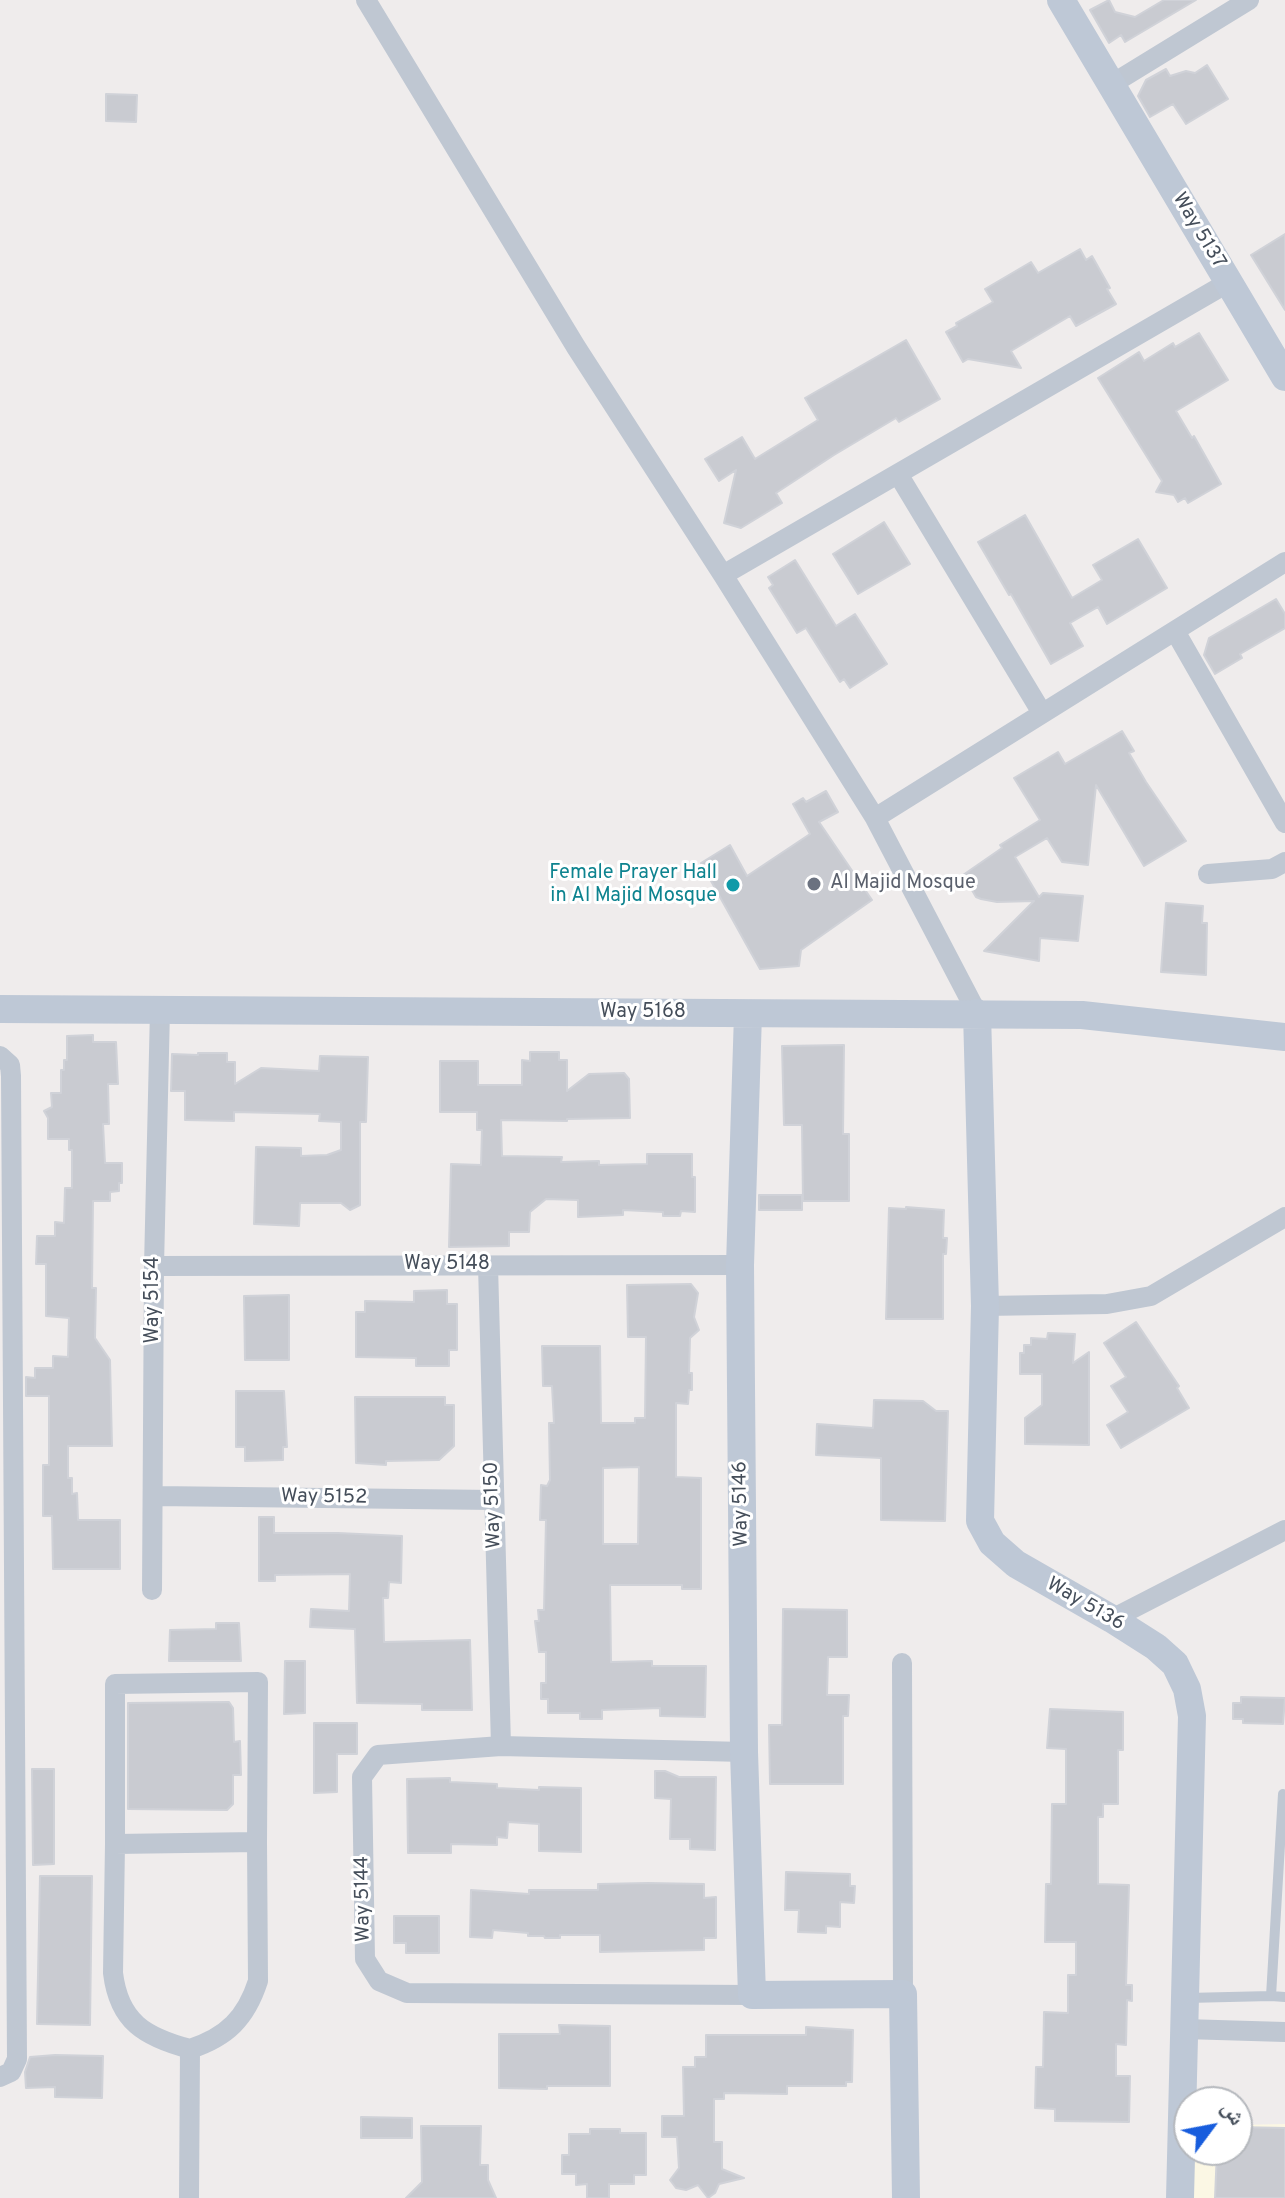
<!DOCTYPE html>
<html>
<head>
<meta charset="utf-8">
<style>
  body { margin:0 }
  #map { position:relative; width:1285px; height:2198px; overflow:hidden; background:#efecec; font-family:Overpass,"Noto Naskh Arabic",sans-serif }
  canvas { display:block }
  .north { position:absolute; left:1173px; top:2086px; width:80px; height:80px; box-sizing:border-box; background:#fff; border:2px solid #b5b8bd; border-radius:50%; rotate:58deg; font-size:22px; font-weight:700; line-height:32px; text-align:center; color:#454e5a }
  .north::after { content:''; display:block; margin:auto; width:28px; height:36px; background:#185ddd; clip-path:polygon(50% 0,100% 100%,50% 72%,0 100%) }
</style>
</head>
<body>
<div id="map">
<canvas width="1285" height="2198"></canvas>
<div class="north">ش</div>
</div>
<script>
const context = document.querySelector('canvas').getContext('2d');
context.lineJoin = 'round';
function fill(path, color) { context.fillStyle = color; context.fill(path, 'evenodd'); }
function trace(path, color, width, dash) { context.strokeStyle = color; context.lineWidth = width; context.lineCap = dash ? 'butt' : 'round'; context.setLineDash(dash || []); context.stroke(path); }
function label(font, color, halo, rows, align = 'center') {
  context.font = font + ' Overpass,sans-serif'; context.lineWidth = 6; context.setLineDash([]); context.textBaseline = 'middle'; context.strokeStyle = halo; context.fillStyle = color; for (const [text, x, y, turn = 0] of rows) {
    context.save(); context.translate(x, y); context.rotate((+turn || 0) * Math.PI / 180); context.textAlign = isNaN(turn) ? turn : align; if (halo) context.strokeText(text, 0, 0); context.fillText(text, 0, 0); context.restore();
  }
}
fill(new Path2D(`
  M1285 2124V2198H1180L1189 2150H1237V2125Z`), '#fbf7e4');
const building = new Path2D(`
  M1109 0 1115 12 1135 17 1164 0H1196L1125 42 1121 35 1109 43 1090 10Z
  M1207 65 1228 99 1186 124 1173 104 1150 117 1138 96 1146 80 1166 69 1170 76 1186 71 1195 73Z
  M106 94 137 95 136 122 106 121Z
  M1285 234V310L1251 255Z
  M1080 249 1086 260 1092 256 1110 288 1107 289 1116 304 1076 326 1070 316 1011 351 1021 368 968 359 963 362 946 332 957 326 956 323 993 302 985 289 1031 262 1038 273Z
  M1199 333 1228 380 1176 411 1192 438 1194 436 1221 484 1188 503 1185 498 1178 502 1174 495 1156 492 1162 481 1098 378 1139 352 1144 361 1173 343 1175 347Z
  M906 340 940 399 899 422 896 418 834 455 776 493 782 503 741 528 724 523 736 470 719 481 705 459 742 437 755 459 818 420 805 398Z
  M1025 515 1072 598 1102 580 1093 565 1138 539 1167 588 1107 624 1098 607 1070 623 1083 646 1051 664 1011 594 1009 595 978 542Z
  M884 522 910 564 858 594 833 554Z
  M795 560 836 626 855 614 887 664 850 688 844 679 840 682 806 628 797 633 769 588 773 585 768 577Z
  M1276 599 1285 614V628L1240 654 1242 658 1215 674 1204 655 1209 638Z
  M1122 731 1134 751 1129 753 1146 782 1186 841 1144 866 1096 785 1088 865 1062 862 1047 838 1015 857 1039 897 1043 893 1083 896 1078 941 1040 938 1039 961 984 951 1034 901 997 902 981 899 976 897 963 875 1002 848 1000 845 1040 820 1014 778 1058 752 1065 764Z
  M826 791 838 812 819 822 872 900 801 950 799 966 760 969 701 863 730 845 747 876 810 834 793 804 803 798 806 802Z
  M1166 903 1203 906 1202 923H1207L1206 975 1161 972Z
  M93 1035V1042H116L118 1084H108L109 1124H103L105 1163H122V1183H119V1191L110 1192V1201H93L92 1288H96L95 1338 110 1360 112 1446H68V1478H72V1494L77 1493 78 1520H120V1569H53L52 1516H43V1465H49V1396H26V1377L35 1378V1368H53V1356L68 1357 69 1318 46 1316V1264H36L37 1236H55V1222L64 1223 65 1188H72V1150H69V1139H48V1118L44 1111 52 1107 51 1093H61V1070H64V1060H67V1036Z
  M844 1045 843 1134H849V1201H803L802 1125H784L782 1046Z
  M530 1052H559V1060H567V1091L589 1074 624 1073 629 1079 630 1118 567 1119V1121L501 1120 502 1156 562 1157 561 1162 599 1161V1165L647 1164V1154H692V1177H695V1212L681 1211 680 1216H663V1212L623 1210V1215L578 1217V1200L546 1199 530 1212 529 1232H509V1246L449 1247 451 1164 481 1165 482 1130H477V1112H440V1061H478V1085H522V1060L530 1061Z
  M198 1053H227V1062H235V1084L261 1068 319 1071 320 1056 368 1057 366 1122H360V1205L350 1210 341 1203H300L299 1226 254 1224 256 1147 301 1148V1156L327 1155 341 1150V1122L319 1121 320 1114 234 1112V1121L185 1120V1091H171L172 1054 198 1055Z
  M759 1195H802V1210H759Z
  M906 1207 944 1210 943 1238H947L946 1254H943V1319H886L889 1208 906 1209Z
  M691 1284 698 1293 694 1317 699 1330 690 1338 689 1373H692V1390H689L688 1404 676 1403V1477L701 1478V1589H682V1585H610L611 1662 652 1661V1666H706L705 1717 660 1716V1708L602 1710V1719H580V1713H548V1699H541V1683H546V1652H539L535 1621H539L538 1610H544L546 1520H540L541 1485 547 1486 550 1480 549 1423H554L552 1386H543L542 1346H600L601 1423H635V1418H645L646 1337H628L627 1285ZM639 1467 638 1544H603V1468Z
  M447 1290V1304H457V1350H449V1366H416V1358L356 1357V1312H365V1301L414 1302V1291Z
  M289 1295V1360H245L244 1296Z
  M1136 1322 1179 1386 1177 1388 1189 1408 1121 1448 1107 1425 1128 1412 1111 1386 1126 1377 1104 1343Z
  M1048 1333 1075 1334 1073 1363 1089 1352V1445L1025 1444V1418L1042 1405V1374H1020V1353H1024V1345H1031V1338L1047 1339Z
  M236 1391H284L287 1447H283V1460L245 1461V1447H236Z
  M355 1397H445V1405H454V1446L439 1460 386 1461V1465L356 1463Z
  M874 1400 923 1401 936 1411H948L945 1521 881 1520V1458L816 1455 817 1424 873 1428Z
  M259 1517H274V1533H338L402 1536 401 1583 389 1582 388 1598H383L384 1642 470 1640 472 1710H422V1704L357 1703 355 1629 310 1627 311 1609 349 1611 350 1574 275 1575V1581H259Z
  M783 1609 847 1610V1657H828L827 1695H849L848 1716H843V1784H770L769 1725H782Z
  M216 1623H239L241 1661H169L170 1630 216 1629Z
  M285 1661H305V1713L284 1714Z
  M1241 1697 1285 1698 1283 1724 1243 1723V1719H1233V1703H1241Z
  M229 1702 233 1708 234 1742 240 1741 241 1775H233V1804L227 1810 128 1809V1703Z
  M1050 1709 1123 1712V1750H1118V1804H1103V1817H1098V1884L1129 1885 1126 1985H1132V2001L1127 2000 1126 2045 1116 2044V2076H1130L1129 2122 1055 2121V2109L1035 2108 1036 2067H1043L1044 2012 1068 2013V1975H1076V1942H1045L1046 1884H1051L1052 1804H1066V1749L1047 1748Z
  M314 1723H357V1754H337V1792L314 1793Z
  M32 1769H54V1864L33 1865Z
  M655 1771H665L679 1777H716L715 1850 690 1849V1839H670L671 1799 655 1798Z
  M450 1778V1782L497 1784V1788L539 1790V1787L581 1788V1852L539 1851V1824L508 1822 507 1838 497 1837V1845L451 1844V1853H408L407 1779Z
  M786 1872 850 1874V1886H855L854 1903 840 1902V1927L826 1926V1933L798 1932 799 1910H785Z
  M40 1876H92L90 2025 37 2024Z
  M648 1883 704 1884V1898L716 1897V1938H704V1950L600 1952V1935H560V1938H545L544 1936H528V1933L493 1930 492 1938 470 1937 471 1890 529 1894V1890H598V1884Z
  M394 1916H439V1953H406V1943H394Z
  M559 2025 610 2026V2086H547V2089L499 2088V2034H560Z
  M806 2027 853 2030 852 2082H846V2086H787V2094L724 2093V2099H714V2142H722V2169L744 2178 719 2184 715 2193 708 2198 698 2185 686 2190 676 2188 670 2180 679 2168 677 2137H662V2116H684L683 2067H695V2057H706V2035H806Z
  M55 2055 103 2056 102 2098 55 2097V2087L26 2088 25 2072 30 2057Z
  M361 2117 412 2118V2138H361Z
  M421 2126H481L480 2165H488V2180L496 2198H406L422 2182Z
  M1237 2127 1285 2128V2198H1215L1217 2150H1237Z
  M590 2129H620V2133H646V2175H634V2184H609V2198H587V2184L576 2185V2174H562V2155H569V2134H590Z`);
fill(building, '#c9cbd1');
trace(building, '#d0d2d8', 2);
trace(new Path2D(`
  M1271 1996 1285 1997
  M1187 1998 1271 1996 1283 1794`), '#bfc7d2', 10);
trace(new Path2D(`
  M366 0 576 347 723 575 875 818 977 1013
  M1112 84 1249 0
  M898 474 1042 713
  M723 575 1229 282
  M1175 631 1285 823
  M875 818 1285 562
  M1208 874 1272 869 1285 862
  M0 1056 10 1065 11 1076 17 2059 11 2072 0 2077
  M488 1265 501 1746
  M154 1266 740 1265
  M985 1306 1107 1304 1151 1296 1285 1217
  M155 1496 494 1500
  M152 1590 154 1266 160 1010
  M1112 1619 1285 1530
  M902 1663 903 1994
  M744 1752 501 1746 378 1755 362 1777 365 1959 379 1981 407 1993 752 1995
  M115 1844V1684L258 1682 257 1842
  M1184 2029 1285 2032
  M189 2198 190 2049C227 2037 246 2018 258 1981L257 1842 115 1844 113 1973C119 2022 145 2037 190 2049`), '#bfc7d2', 20);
trace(new Path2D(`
  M1061 0 1285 377
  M0 1009 1082 1015 1285 1037
  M977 1013 985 1306 980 1521 992 1543 1016 1564 1112 1619 1156 1647 1175 1664 1187 1689 1192 1716 1180 2198
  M748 1014 740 1265 744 1752 752 1995 903 1994 906 2198`), '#bec8d6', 28);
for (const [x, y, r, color] of [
  [814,884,8,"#6b7280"],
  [733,885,8,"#0f9aa8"]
]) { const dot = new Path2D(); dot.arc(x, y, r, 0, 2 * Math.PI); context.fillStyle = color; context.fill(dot); trace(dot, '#fff', 3); }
label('20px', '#454e5a', '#fff', [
  ["Way 5137",1198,231,59],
  ["Way 5168",643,1013],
  ["Way 5148",447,1265],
  ["Way 5154",154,1300,-90],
  ["Way 5152",324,1498,1],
  ["Way 5146",742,1504,-91],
  ["Way 5150",494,1505,-92],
  ["Way 5136",1085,1605,30],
  ["Way 5144",364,1899,-91]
]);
label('20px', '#0d838f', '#fff', [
  ["Female Prayer Hall",717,874],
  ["in Al Majid Mosque",717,897]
], 'right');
label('20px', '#5b616d', '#fff', [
  ["Al Majid Mosque",830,884]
], 'left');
</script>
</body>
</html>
